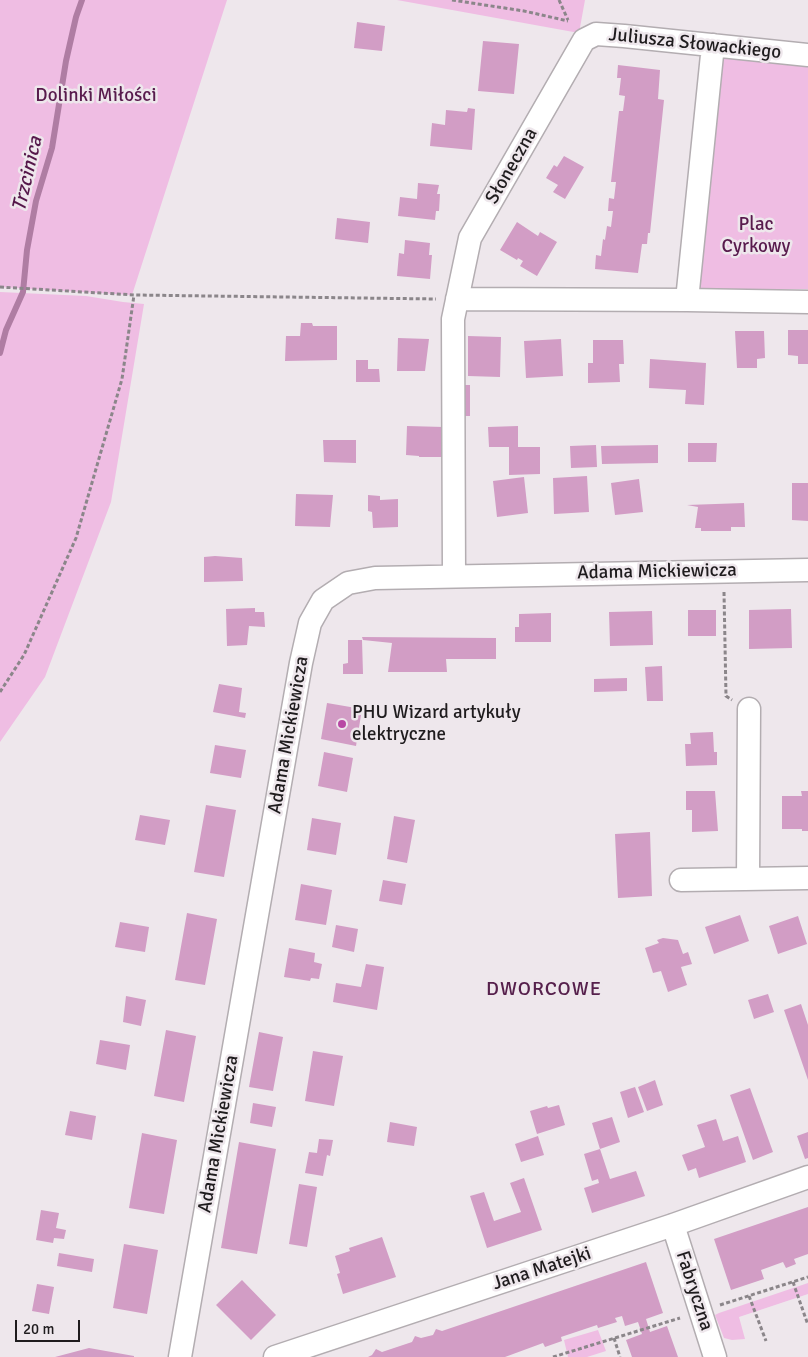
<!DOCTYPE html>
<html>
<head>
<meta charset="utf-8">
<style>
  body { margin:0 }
  #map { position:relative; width:808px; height:1357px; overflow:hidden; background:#eee7ec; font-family:Signika,sans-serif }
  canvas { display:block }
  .scale { position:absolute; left:15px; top:1320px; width:65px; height:22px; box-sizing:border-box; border:2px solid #1f1c1e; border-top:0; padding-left:6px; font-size:15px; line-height:18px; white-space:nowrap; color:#1f1c1e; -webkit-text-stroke:4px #eee7ec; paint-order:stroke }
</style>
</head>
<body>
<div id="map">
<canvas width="808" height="1357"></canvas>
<div class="scale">20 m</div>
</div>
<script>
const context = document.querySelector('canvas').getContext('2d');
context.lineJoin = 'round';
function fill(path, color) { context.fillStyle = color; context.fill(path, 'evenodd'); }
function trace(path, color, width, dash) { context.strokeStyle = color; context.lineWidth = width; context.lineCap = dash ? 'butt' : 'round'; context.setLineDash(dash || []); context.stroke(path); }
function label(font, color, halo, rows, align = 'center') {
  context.font = font + ' Signika,sans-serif'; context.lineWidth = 5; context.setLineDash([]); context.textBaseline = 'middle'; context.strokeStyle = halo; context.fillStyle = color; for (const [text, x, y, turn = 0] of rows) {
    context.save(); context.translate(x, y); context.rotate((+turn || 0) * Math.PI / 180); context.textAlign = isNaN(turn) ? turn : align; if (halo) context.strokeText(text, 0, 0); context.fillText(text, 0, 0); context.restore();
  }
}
fill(new Path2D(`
  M0 0H227L132 295 0 287Z
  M397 0H585L579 33Z
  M723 56 808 65V289H698Z
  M0 292 86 296 123 302 144 304 111 502 45 677 0 742Z
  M808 1283V1294L739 1317 745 1339 732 1340 724 1338 715 1315 719 1313Z
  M598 1330 606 1351 587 1357H568L564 1340Z`), '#efbde3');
trace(new Path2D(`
  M0 353 6 330 23 292 27 250 36 201 52 148 66 61 76 17 82 0`), '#af7da3', 6);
fill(new Path2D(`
  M357 22 385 26 382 51 354 48Z
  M483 41 519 44 514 94 478 91Z
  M618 65 660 70 658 99 664 100 650 233H648L647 244H642L638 273 595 269 596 255 601 256 603 239 605 240 607 226 611 227 613 211H608L609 198 614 199 616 182H611L619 111H623L625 96 619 95 621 78H617Z
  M468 108 475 109 472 150 430 146 432 123 445 125 446 110 467 112Z
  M564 156 584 167 565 199 553 192 558 185 546 178 554 165 557 167Z
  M418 183 439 185 437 194H440L439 211H436L435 220 398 216 400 197 417 199Z
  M337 218 370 222 368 243 335 239Z
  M517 222 538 236 540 232 557 242 537 276 520 266 523 261 518 258 517 260 500 250Z
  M405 240 430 243 429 255H432L430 279 397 276 399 253 404 254Z
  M301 323H312L313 326H337V360L285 361 286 336H300Z
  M788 330H808V364H798V356L788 355Z
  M735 331H764L765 358 757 359V368H737Z
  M468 336 501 337 500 377 468 376Z
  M398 338 429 339 425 371H397Z
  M561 339 563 376 526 378 524 341Z
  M593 340H623L624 364H619L620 382 588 383V363H593Z
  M650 359 706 363 704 405 685 404 686 390 649 388Z
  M356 360H368V369H379L380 382H356Z
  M459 385H470V416H460Z
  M407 426 444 427 443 457H419V456L406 455Z
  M518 426V447H540V474L509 475V447H489L488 427Z
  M323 440H356V463L324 462Z
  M688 443H717L716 462H688Z
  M596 445 597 467 571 468 570 446Z
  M658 445V463L602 464 601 446Z
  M587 476 589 512 554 514 553 478Z
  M524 477 528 513 497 517 493 481Z
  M639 479 643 512 615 515 611 483Z
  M792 483H808V521L792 520Z
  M296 494 333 495 330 527 295 526Z
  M368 495 380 496V500L398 499V527L373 528 372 512 368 511Z
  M744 503 745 527H731V531H701V528H695L698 507 687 505Z
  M215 556 242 558 243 581 204 582V557Z
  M255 608V612H264L265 627 249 626 247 645 227 646 226 609Z
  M791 609 792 648 749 649V610Z
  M688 610H716V636H688Z
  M652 611 653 645 610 646 609 612Z
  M551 613V642H515V627H519V614Z
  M362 637 496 638V659H446L447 672H388L392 643 363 640Z
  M348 640H362L363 674H343V664L348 663Z
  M662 666 663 701H647L645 667Z
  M627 678V691L594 692V679Z
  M219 684 242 688 239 712 246 713 245 718 213 712Z
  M327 703 362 709 356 746 321 739Z
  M713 732 714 752H717V765L686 766 685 744H691L690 733Z
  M215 745 246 750 241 778 210 773Z
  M324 752 353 758 347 792 318 786Z
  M686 791H715L718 831 692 832V810H686Z
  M801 791H808V831H802V829H782V796H802Z
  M206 805 236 810 224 877 194 872Z
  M140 815 170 820 165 845 135 840Z
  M394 816 415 820 407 863 387 859Z
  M312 818 341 823 336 855 307 850Z
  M650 832 652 896 618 898 615 834Z
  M383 880 406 884 402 905 379 901Z
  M301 884 332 890 326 925 295 920Z
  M187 913 217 919 205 985 175 980Z
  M740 915 749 941 714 954 705 927Z
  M798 916 807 944 778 954 769 926Z
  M120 922 149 927 145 952 115 947Z
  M336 925 358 929 354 952 332 947Z
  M663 938 678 940 683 954 688 952 692 964 681 967 687 985 668 992 661 971 653 973 645 948 659 943 657 940Z
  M289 948 315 953 314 962 322 964 319 979 311 978 310 981 284 977Z
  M366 964 384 967 377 1010 333 1002 336 983 361 987Z
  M768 994 774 1012 754 1019 748 1000Z
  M126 996 146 1000 141 1026 123 1022Z
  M801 1004 808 1025V1080L784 1010Z
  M166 1030 196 1036 184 1102 154 1096Z
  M259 1032 283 1037 273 1091 249 1087Z
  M100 1040 130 1045 126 1070 96 1064Z
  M313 1051 343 1056 334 1106 305 1101Z
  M655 1080 663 1105 647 1111 638 1087Z
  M635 1087 644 1112 628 1118 620 1092Z
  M750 1088 773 1152 753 1160 730 1095Z
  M253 1103 276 1107 272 1127 250 1123Z
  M559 1105 565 1125 537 1134 530 1111 547 1106 548 1108Z
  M70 1111 96 1116 92 1140 65 1135Z
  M612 1117 620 1142 600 1149 592 1123Z
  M716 1119 723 1141 738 1136 746 1162 699 1178 696 1168 688 1171 682 1155 705 1147 697 1125Z
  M390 1122 417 1127 414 1146 387 1142Z
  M808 1132V1158L805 1159 797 1136Z
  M142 1133 177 1140 164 1214 129 1208Z
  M538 1136 544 1155 521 1162 515 1144Z
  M319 1139 333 1140 330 1156 327 1155 323 1176 305 1173 309 1152 317 1153Z
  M239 1142 276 1149 257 1254 221 1248Z
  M600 1149 610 1179 636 1171 645 1196 592 1213 584 1188 599 1183 598 1179 592 1181 584 1154Z
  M524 1178 542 1230 487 1248 470 1196 484 1192 494 1221 521 1212 510 1183Z
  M299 1184 317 1187 307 1247 289 1244Z
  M808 1207V1254L794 1259 796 1264 786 1268 783 1262 761 1270 764 1279 731 1290 714 1239Z
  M41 1210 59 1213 56 1228 66 1230 64 1239 54 1238 53 1243 36 1240Z
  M382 1237 396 1277 343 1294 337 1274 340 1273 335 1256 350 1251 349 1248Z
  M124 1244 158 1250 147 1314 113 1308Z
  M59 1253 94 1259 92 1272 57 1266Z
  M646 1262 663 1313 646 1319 650 1332 667 1326 678 1357H632L626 1340 642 1334 638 1322 625 1326 622 1316 615 1318 617 1322 598 1328 597 1325 561 1337 562 1341 545 1347 543 1343 505 1357H368L372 1355 376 1349 382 1352 412 1342 415 1336 421 1338 433 1335 436 1329 442 1331Z
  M242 1280 276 1315 251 1340 216 1305Z
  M37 1284 54 1287 49 1314 32 1311Z
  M89 1348 134 1356V1357H55Z`), '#d29dc5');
const minor = new Path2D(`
  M457 299 687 300 808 302
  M687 300 713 45
  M454 575 453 319 470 238 584 40 596 34 624 36 808 55
  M748 879 749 709
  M681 880 808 878
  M673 1225 715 1357
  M180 1357 301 663 310 623 323 600 348 583 375 578 808 570
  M275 1357 673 1225 808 1177`);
trace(minor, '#b3adb1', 25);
trace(new Path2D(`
  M452 0 524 11 568 21
  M559 0 568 20
  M0 287 134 295 436 299
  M724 592 726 696 732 700
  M0 692 24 655 76 538 122 379 134 295
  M793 1282 808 1325
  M749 1296 766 1341
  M720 1305 808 1277
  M614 1338 620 1357
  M553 1357 680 1318`), '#8b868a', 3, [4, 2.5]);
trace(minor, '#fff', 22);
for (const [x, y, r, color] of [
  [342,724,5,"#b847a4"]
]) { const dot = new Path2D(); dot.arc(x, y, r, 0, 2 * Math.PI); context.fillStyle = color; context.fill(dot); trace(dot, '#eee7ec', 2); }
label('19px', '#1f1c1e', '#eee7ec', [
  ["Juliusza Słowackiego",695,44,6],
  ["Słoneczna",512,166,-60],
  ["Adama Mickiewicza",657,572,-1],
  ["Adama Mickiewicza",289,735,-80],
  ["Adama Mickiewicza",219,1134,-80],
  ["Jana Matejki",542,1269,-18],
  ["Fabryczna",694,1291,72]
]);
label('19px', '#581b4d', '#eee7ec', [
  ["Dolinki Miłości",96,96],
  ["Plac",756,225],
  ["Cyrkowy",756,247]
]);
label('19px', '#1f1c1e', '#eee7ec', [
  ["PHU Wizard artykuły",352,713],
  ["elektryczne",352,735]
], 'left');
label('italic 20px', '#55174a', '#eee7ec', [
  ["Trzcinica",28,174,-77]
]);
context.letterSpacing = '1px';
label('20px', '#56204c', '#eee7ec', [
  ["DWORCOWE",544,990]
]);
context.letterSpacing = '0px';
</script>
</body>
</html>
